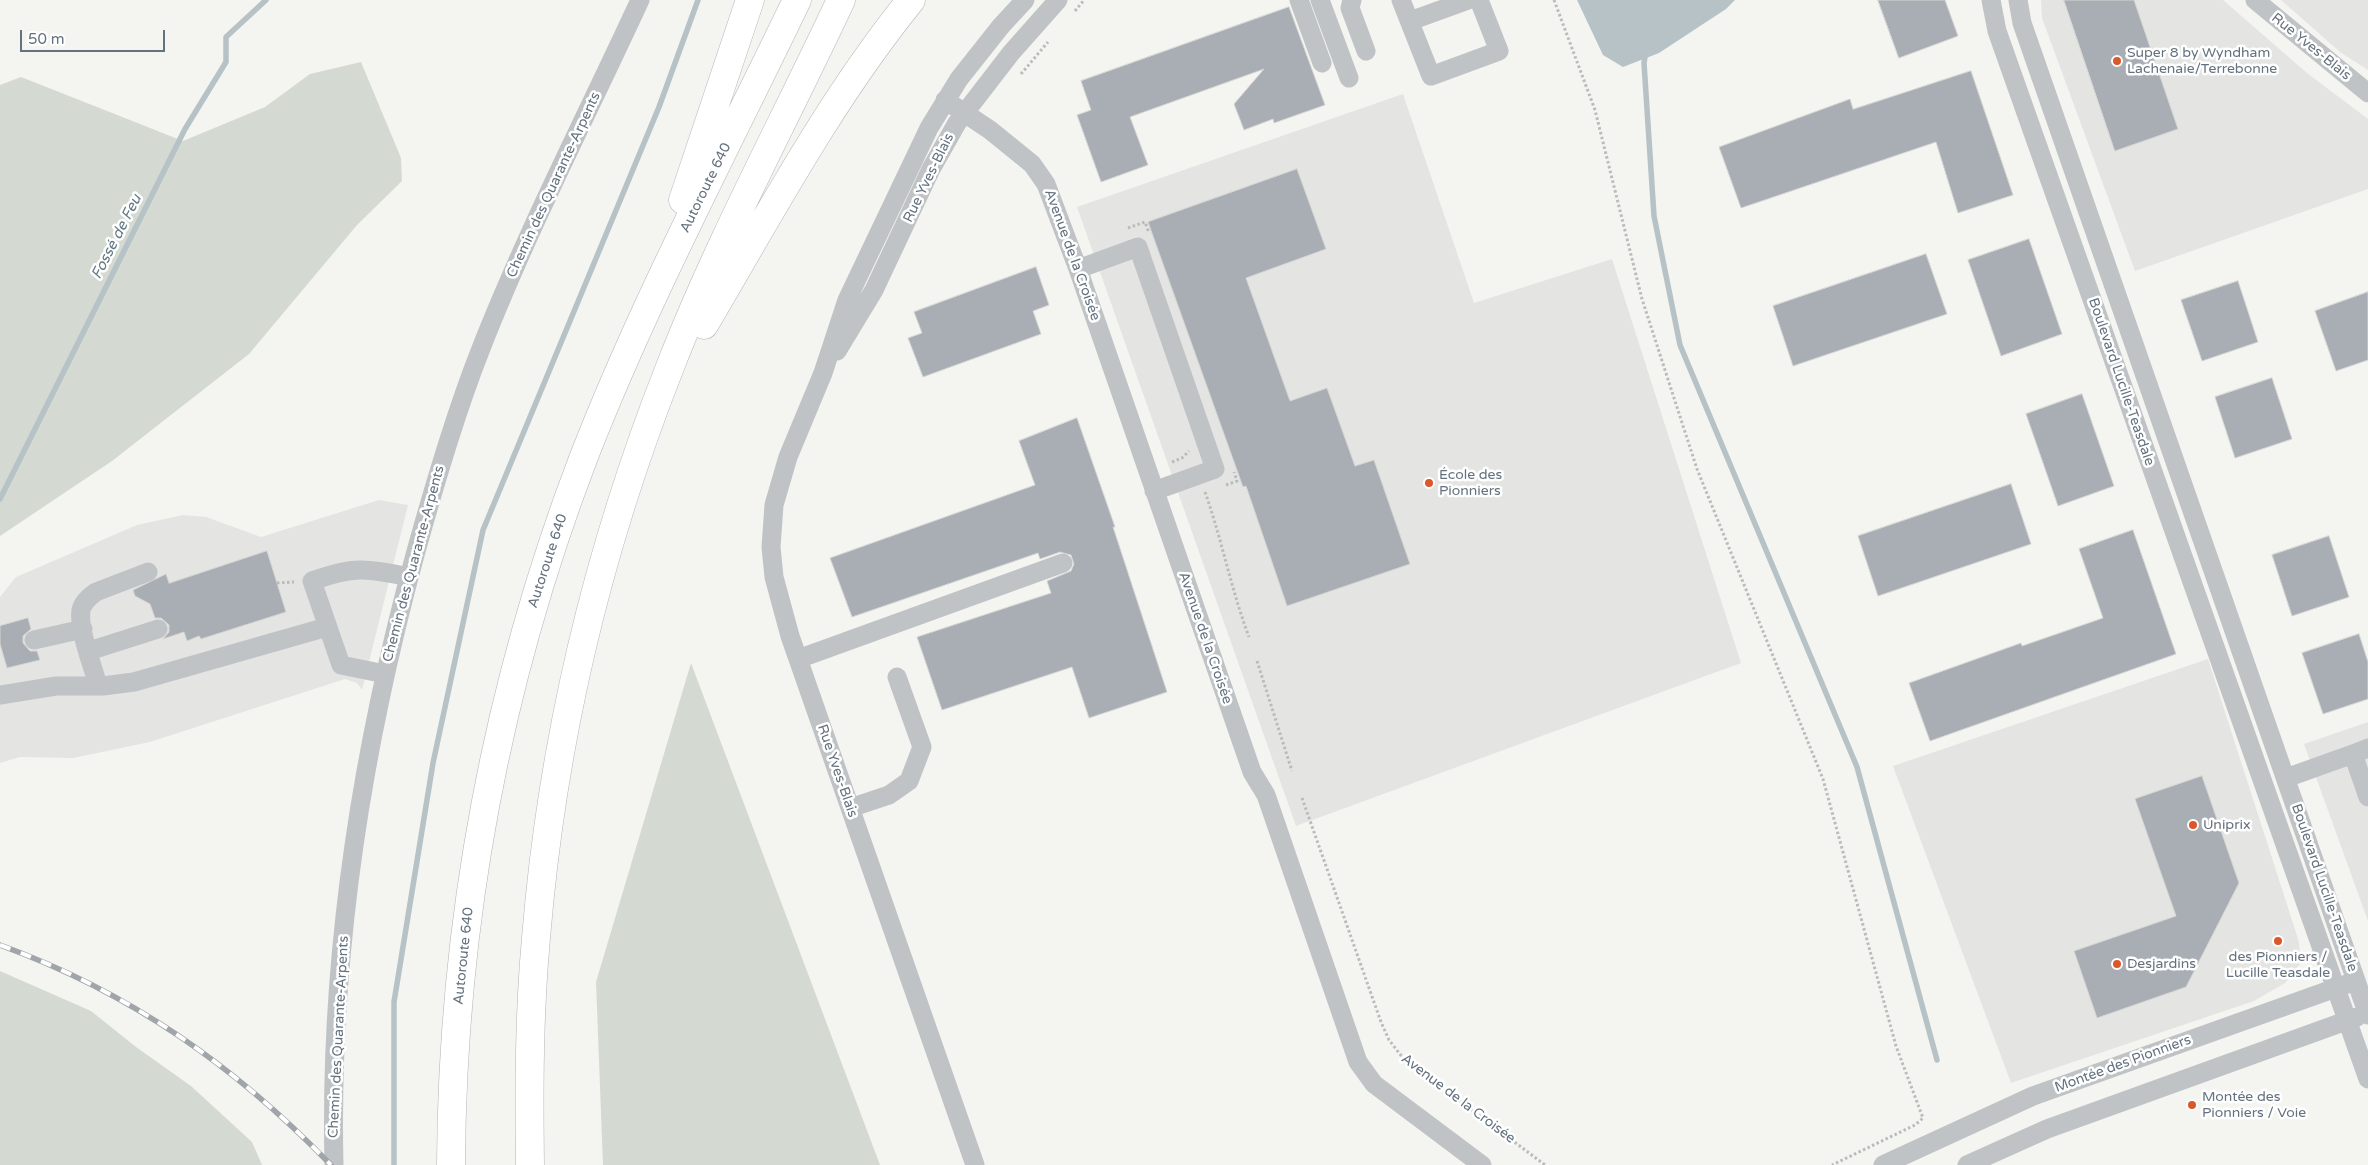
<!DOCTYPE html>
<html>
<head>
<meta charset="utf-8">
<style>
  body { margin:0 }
  #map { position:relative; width:2368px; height:1165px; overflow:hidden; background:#f4f4f0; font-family:"Varela Round",sans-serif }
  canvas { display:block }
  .scale { position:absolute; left:20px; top:30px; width:145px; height:22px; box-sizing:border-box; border:2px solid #64727f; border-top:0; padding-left:6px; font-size:15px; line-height:18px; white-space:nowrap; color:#64727f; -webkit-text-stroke:4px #fff; paint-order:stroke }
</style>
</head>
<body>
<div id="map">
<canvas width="2368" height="1165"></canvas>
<div class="scale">50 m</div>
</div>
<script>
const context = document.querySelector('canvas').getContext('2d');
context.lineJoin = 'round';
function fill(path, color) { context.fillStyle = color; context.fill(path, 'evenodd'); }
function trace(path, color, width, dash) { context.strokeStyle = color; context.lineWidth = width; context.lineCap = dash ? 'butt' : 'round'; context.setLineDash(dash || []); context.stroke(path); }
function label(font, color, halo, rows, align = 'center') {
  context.font = font + ' "Varela Round",sans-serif'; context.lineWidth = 5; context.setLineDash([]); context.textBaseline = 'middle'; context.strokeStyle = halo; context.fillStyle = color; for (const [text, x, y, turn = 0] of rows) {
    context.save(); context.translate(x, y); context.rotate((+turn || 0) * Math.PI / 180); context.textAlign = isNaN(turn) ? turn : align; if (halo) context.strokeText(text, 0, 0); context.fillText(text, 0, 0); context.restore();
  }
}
fill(new Path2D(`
  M2041 0H2223L2307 73 2368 119V189L2135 271 2042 18Z
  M2281 0H2368V70L2340 52Z
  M1403 94 1474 303 1612 259 1741 663 1296 826 1077 207Z
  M379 500 408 505 362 690 357 683 345 679 150 742 73 758 20 757 0 763V597L16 577 137 525 183 515 206 517 261 537Z
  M2208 659 2299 942 2300 964 2285 983 2254 1001 2011 1083 1893 766Z
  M2368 722V921L2304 744Z`), '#e4e5e3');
fill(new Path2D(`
  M361 62 401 158 402 181 357 225 249 354 112 461 0 536V85L21 77 183 141 265 107 310 74Z
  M691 663 880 1165H603L596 982Z
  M0 971 91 1011 136 1047 191 1086 252 1142 262 1165H0Z`), '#d4dad1');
fill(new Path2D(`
  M1577 0H1735L1726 9 1659 53 1623 67 1603 55Z`), '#b6c2c6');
trace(new Path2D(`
  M1646 51 1644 63 1654 216 1680 345 1857 767 1937 1060
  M0 499 185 129 226 62V37L266 0
  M394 1165V1002L433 763 483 530 659 107 698 0`), '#b6c2c6', 5.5);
const building = new Path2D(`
  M1878 0H1945L1958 36 1899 58Z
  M2064 0H2134L2178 129 2115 151Z
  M1289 7 1325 105 1274 123 1273 119 1244 130 1234 104 1264 69 1130 117 1148 165 1101 182 1077 115 1091 110 1081 81Z
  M1971 71 2013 195 1958 213 1936 142 1741 208 1719 147 1850 99 1853 109Z
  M1297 169 1326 249 1246 278 1290 401 1327 388 1355 466 1374 460 1410 564 1287 606 1246 486 1243 487 1148 222Z
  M2029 239 2062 334 2001 356 1968 260Z
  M1926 254 1947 314 1793 366 1773 306Z
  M1036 267 1049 305 1033 311 1041 334 923 377 908 338 922 333 914 312Z
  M2238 281 2258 342 2202 361 2181 300Z
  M2368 292V360L2336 371 2315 311Z
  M2272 378 2292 439 2235 458 2215 397Z
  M2082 394 2114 486 2058 506 2026 414Z
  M1077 418 1115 527H1113L1167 692 1089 718 1072 667 942 710 917 637 1051 593 1047 581 1071 571 1074 564 1071 555 1060 552 1040 559 1038 553 852 617 830 558 1035 485 1019 441Z
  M2011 484 2031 544 1878 596 1858 536Z
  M2133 530 2176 654 1930 741 1909 683 2021 643 2022 646 2103 618 2079 549Z
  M2329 536 2349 597 2292 616 2272 555Z
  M267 551 286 612 201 639 199 636 187 641 184 632 163 639 169 632V625L161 618H155L150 604 135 596 133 590 166 574 169 583Z
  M28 618 31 629 23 636V643L30 651H37L40 660 7 668 0 644V626Z
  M2359 634 2368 662V699L2323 714 2302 653Z
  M2202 776 2239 883 2186 987 2097 1018 2074 951 2176 916 2135 799Z`);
fill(building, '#a8aeb3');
trace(building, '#d5d5d3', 1);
const highway = new Path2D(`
  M683 200 750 0
  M704 325C769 215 830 100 911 0
  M451 1165C452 924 497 684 583 459 644 302 724 152 797 0
  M530 1165C529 1089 529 1014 536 938 552 743 598 549 670 367 719 241 784 122 841 0`);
trace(highway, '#b2b5b8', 29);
trace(new Path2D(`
  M1554 0 1595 110 1642 299 1697 469 1823 779 1896 1046 1923 1118 1915 1125 1832 1165
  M1075 11 1084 0
  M1021 74 1048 42
  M1128 228 1145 222 1149 233
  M1172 462 1182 458 1189 451
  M1226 485 1237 481 1234 472
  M1205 492C1222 540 1231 589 1249 637
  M277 583 294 582
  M1257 661 1292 771
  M1302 798 1381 1022 1389 1040 1403 1058 1545 1165`), '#b9bbbd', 3, [2.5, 2.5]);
trace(new Path2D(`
  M1299 0 1322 63
  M1320 0 1349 78
  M1352 0 1350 8 1366 51
  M1401 0 1431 76 1499 51 1479 0
  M1991 0 1997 31 2368 1079
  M2018 0 2022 23 2368 1015
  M2255 0 2368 93
  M1410 21 1468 0
  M945 100 990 130 1032 164 1046 184 1078 269 1252 772 1266 795 1358 1062 1374 1084 1482 1165
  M1078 269 1138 247 1215 469 1154 491
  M837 351 874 290 931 169 957 123 1011 53 1058 0
  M34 640 83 629
  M89 651 158 629
  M798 659 1063 563
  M385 674 341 665 312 581C353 566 367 568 409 577
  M98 686C93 666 78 630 81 610 83 602 89 597 96 592L148 572
  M0 695 56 686H103L134 682 327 627
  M2368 748 2353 754 2368 797
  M2286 778 2353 754
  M850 808 889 795 909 781 922 747 897 677
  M334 1165C329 959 361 753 415 555 434 486 454 417 480 351 527 231 586 117 640 0
  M975 1165 790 636 774 577 771 547 774 505 788 457 823 373 847 300 929 128 959 79 1001 26 1025 0
  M1883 1165 2033 1096 2347 984
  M1967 1165 2047 1129 2357 1017`), '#bfc3c6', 19);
trace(highway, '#fff', 28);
const rail = new Path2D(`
  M0 945C130 992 235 1066 331 1165`);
trace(rail, '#a0a5aa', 5.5);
trace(rail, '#fff', 4, [11]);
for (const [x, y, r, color] of [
  [2117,61,5,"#da582a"],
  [1429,483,5,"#da582a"],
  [2193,825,5,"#da582a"],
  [2278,941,5,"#da582a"],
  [2117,964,5,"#da582a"],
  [2192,1105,5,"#da582a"]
]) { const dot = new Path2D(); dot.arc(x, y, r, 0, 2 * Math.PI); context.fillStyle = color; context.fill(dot); trace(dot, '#fff', 2); }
label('14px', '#64727f', '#fff', [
  ["Rue Yves-Blais",2311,47,39],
  ["Rue Yves-Blais",929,178,-64],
  ["Chemin des Quarante-Arpents",554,185,-65],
  ["Autoroute 640",706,188,-64],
  ["Avenue de la Croisée",1072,255,70],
  ["Boulevard Lucille-Teasdale",2121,382,71],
  ["Autoroute 640",548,561,-72],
  ["Chemin des Quarante-Arpents",414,564,-75],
  ["Avenue de la Croisée",1205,638,71],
  ["Rue Yves-Blais",837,771,71],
  ["Boulevard Lucille-Teasdale",2324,888,71],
  ["Autoroute 640",464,956,-84],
  ["Chemin des Quarante-Arpents",339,1037,-87],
  ["Montée des Pionniers",2123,1064,-20],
  ["Avenue de la Croisée",1458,1099,37]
]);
label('14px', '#64727f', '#fff', [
  ["Super 8 by Wyndham",2127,53],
  ["Lachenaie/Terrebonne",2127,69],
  ["École des",1439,475],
  ["Pionniers",1439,491],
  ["Uniprix",2203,825],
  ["des Pionniers /",2278,957,"center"],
  ["Lucille Teasdale",2278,973,"center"],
  ["Desjardins",2127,964],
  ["Montée des",2202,1097],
  ["Pionniers / Voie",2202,1113]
], 'left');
label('italic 15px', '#647a84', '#fff', [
  ["Fossé de Feu",117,237,-63]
]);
</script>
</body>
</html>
